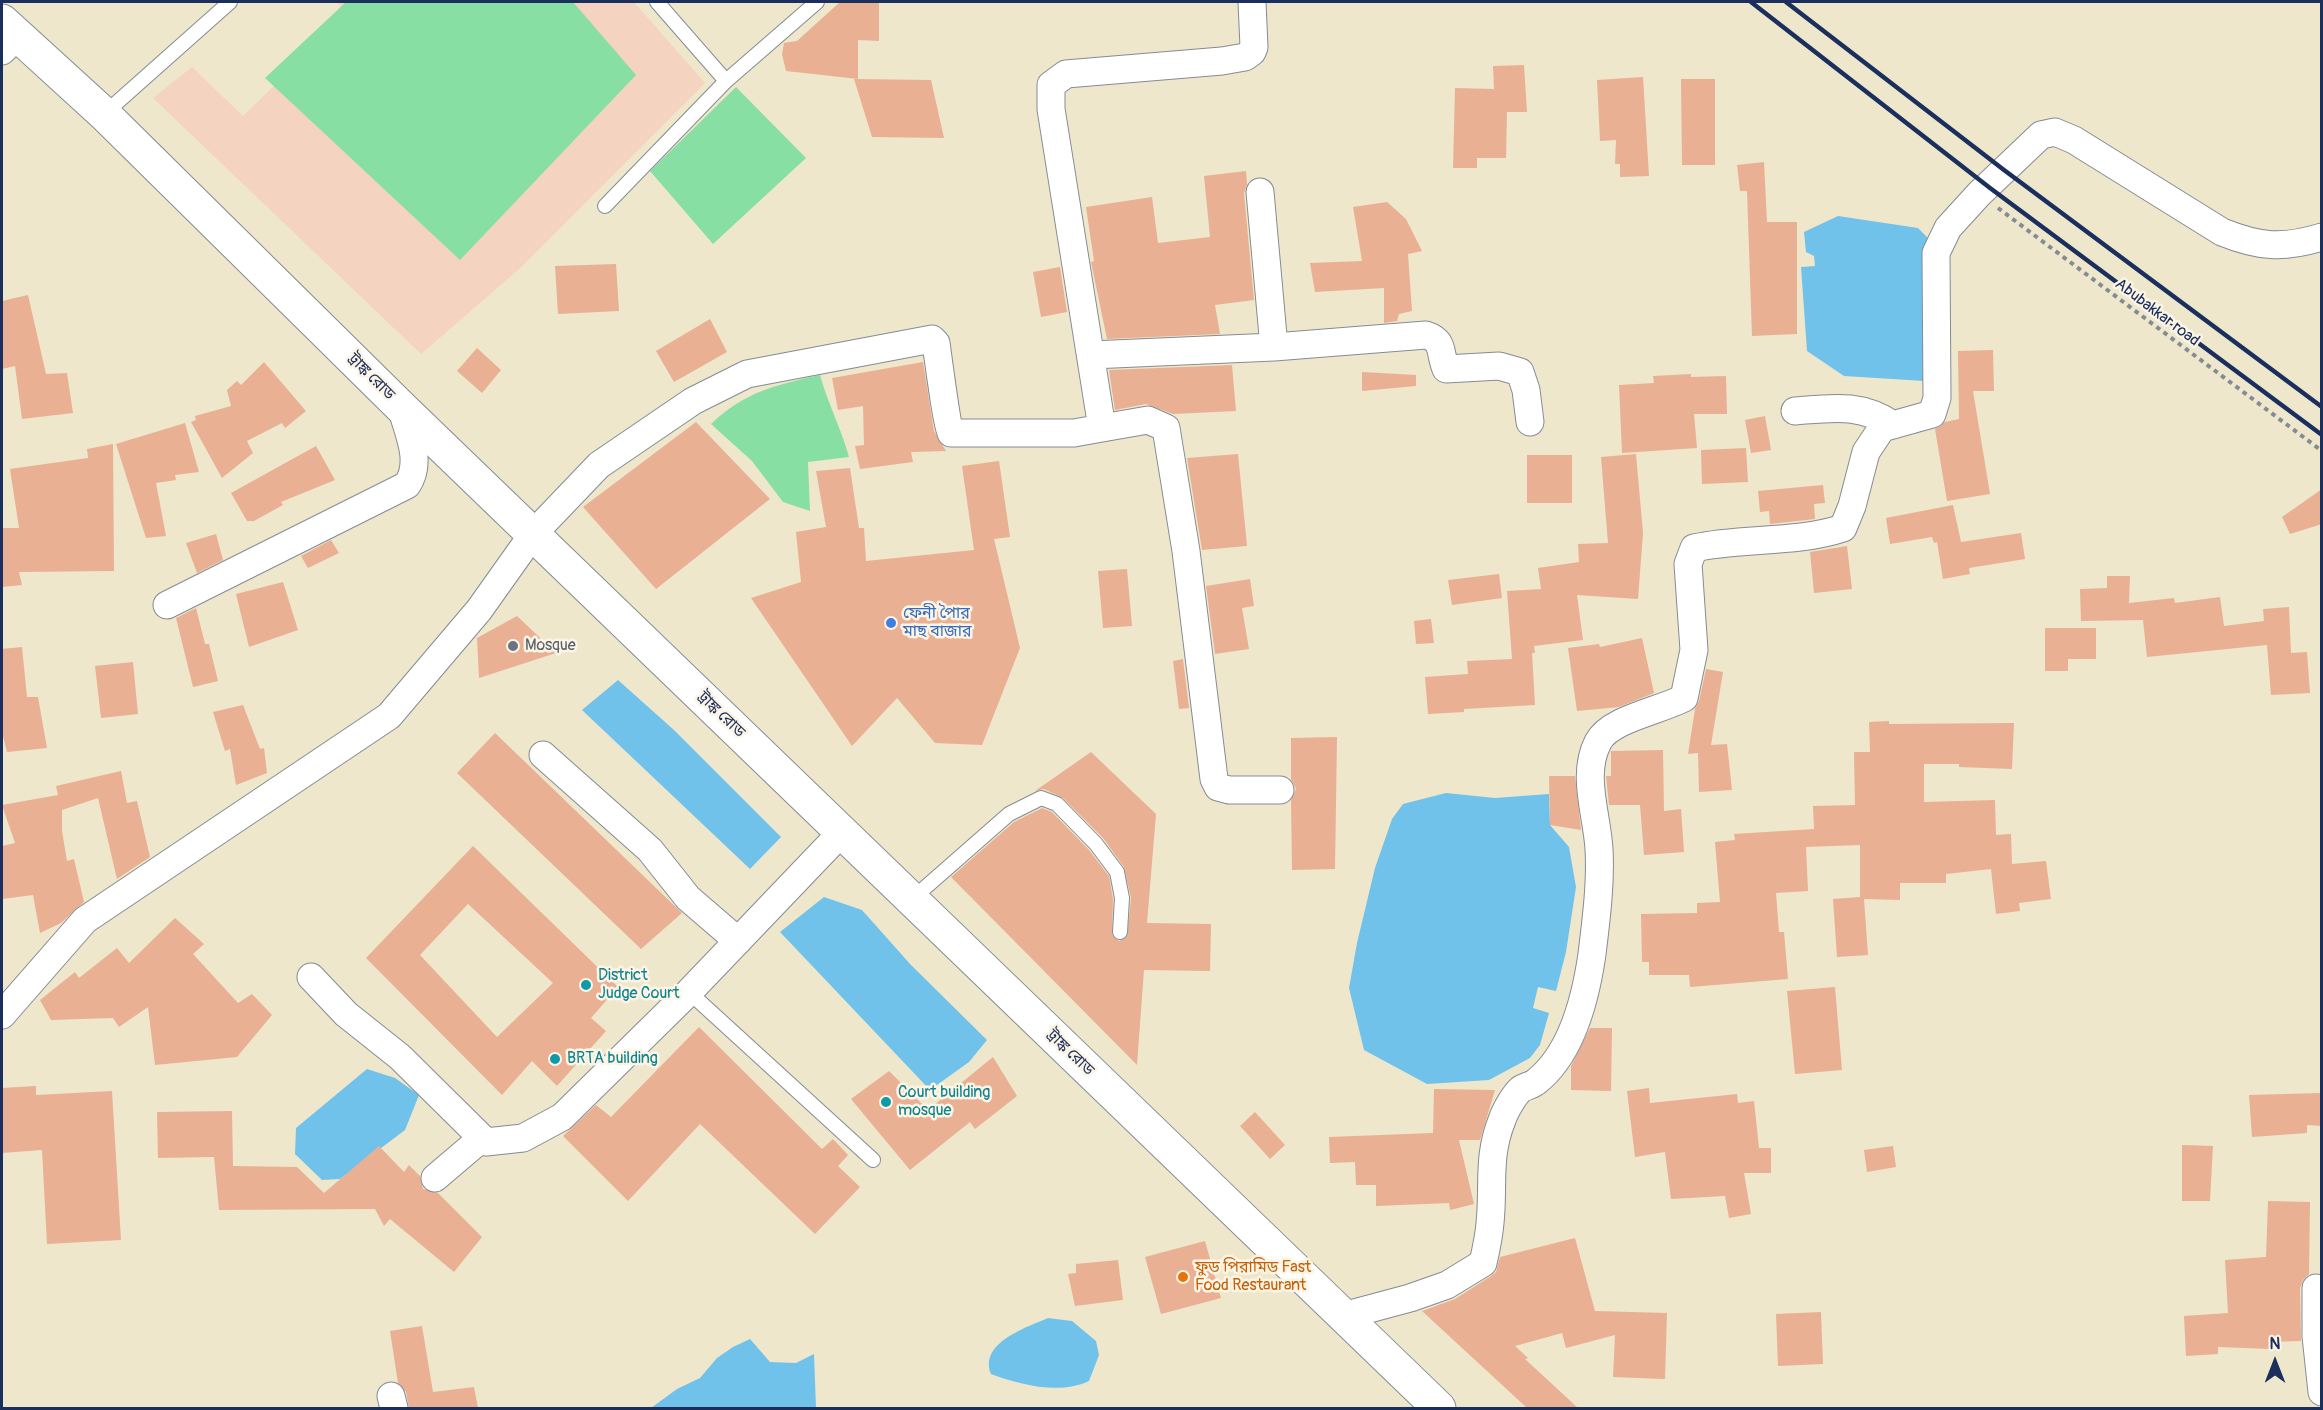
<!DOCTYPE html>
<html>
<head>
<meta charset="utf-8">
<style>
  body { margin:0 }
  #map { position:relative; width:2323px; height:1410px; overflow:hidden; background:#eee7cb; font-family:Pangolin,sans-serif }
  canvas { display:block }
  .frame { position:absolute; inset:0; border:3px solid #1b2f5e; pointer-events:none }
  .north { position:absolute; left:2245px; top:1332px; width:60px; height:60px; -webkit-text-stroke:4px #fcf5e5; paint-order:stroke; rotate:0deg; font-size:16px; font-weight:700; line-height:24px; text-align:center; color:#1b2f5e }
  .north::after { content:''; display:block; margin:auto; width:21px; height:27px; background:#1b2f5e; clip-path:polygon(50% 0,100% 100%,50% 72%,0 100%) }
</style>
</head>
<body>
<div id="map">
<canvas width="2323" height="1410"></canvas>
<div class="frame"></div>
<div class="north">N</div>
</div>
<script>
const context = document.querySelector('canvas').getContext('2d');
context.lineJoin = 'round';
function fill(path, color) { context.fillStyle = color; context.fill(path, 'evenodd'); }
function trace(path, color, width, dash) { context.strokeStyle = color; context.lineWidth = width; context.lineCap = dash ? 'butt' : 'round'; context.setLineDash(dash || []); context.stroke(path); }
function label(font, color, halo, rows, align = 'center') {
  context.font = font + ' Pangolin,"Noto Sans Bengali",sans-serif'; context.lineWidth = 5; context.setLineDash([]); context.textBaseline = 'middle'; context.strokeStyle = halo; context.fillStyle = color; for (const [text, x, y, turn = 0] of rows) {
    context.save(); context.translate(x, y); context.rotate((+turn || 0) * Math.PI / 180); context.textAlign = isNaN(turn) ? turn : align; if (halo) context.strokeText(text, 0, 0); context.fillText(text, 0, 0); context.restore();
  }
}
fill(new Path2D(`
  M337 2H634L705 83 517 271 421 354 153 98 192 67 243 116 347 15Z`), '#f4d3c0');
fill(new Path2D(`
  M346 2H573L636 75 460 260 265 78Z
  M736 87 806 158 713 244 650 171Z
  M820 375C828 404 841 428 849 457L808 462 810 511 783 502 752 461 711 424C746 391 776 385 820 375Z`), '#88dfa4');
fill(new Path2D(`
  M1838 216 1918 228 1932 242 1924 381 1844 376 1807 351 1801 267 1815 266 1814 256 1806 252 1804 232Z
  M618 680 674 730 781 837 750 869 582 710Z
  M1446 793 1495 798 1549 794 1550 825 1569 847 1576 887 1566 952 1556 991 1538 987 1533 1008 1549 1013 1540 1045 1530 1058 1489 1080 1427 1084 1364 1050 1349 988 1357 943 1375 868 1392 819 1403 804Z
  M824 897 862 910 911 965 987 1040 969 1062 930 1090 780 932Z
  M367 1069 395 1078 419 1095 405 1130 340 1179 322 1180 295 1154 296 1128Z
  M1048 1318 1072 1321 1096 1341 1099 1355 1089 1381C1059 1395 1021 1385 991 1374 979 1343 1025 1328 1048 1318Z
  M750 1339 770 1362 796 1363 814 1354 816 1408H651L677 1389 700 1378 717 1358 733 1347Z`), '#70c2eb');
fill(new Path2D(`
  M840 2H879V41L858 40V79L786 71 782 54 784 43 797 41Z
  M1524 65 1527 112H1507L1506 158H1477V168H1453L1455 88 1494 89 1493 66Z
  M1643 77 1649 176 1620 177V164H1615L1616 140 1600 141 1597 80Z
  M854 79 931 80 944 138 872 137Z
  M1681 79H1715V165H1682Z
  M1764 162 1767 222H1797V334L1752 336 1747 191H1740L1737 165Z
  M1246 171 1247 184 1244 193 1254 300 1215 305 1220 334 1107 339 1091 262 1094 261 1086 207 1152 197 1158 243 1210 237 1204 176Z
  M1387 202 1406 219 1422 251 1408 254 1412 311 1399 314 1397 321 1384 323V288L1315 292 1310 263 1362 261 1353 207Z
  M616 264 619 311 558 314 555 266Z
  M1060 267 1067 312 1041 317 1033 272Z
  M28 295 46 374 67 373 73 413 22 419 15 366 2 369V301Z
  M710 319 727 352 674 382 656 351Z
  M477 348 501 370 482 393 457 371Z
  M1993 350 1994 391H1973L1990 494 1947 501 1935 429 1945 422 1959 419 1958 351Z
  M264 362 306 411 285 428 282 423 247 441 253 453 222 478 191 422 196 420 195 416 231 406 227 390 237 381 241 385Z
  M923 362 934 431 946 451 911 452 913 462 860 469 855 446 864 445 863 406 838 410 832 378Z
  M1232 365 1236 411 1173 414 1146 404 1115 410 1109 370Z
  M1362 372 1416 375V386L1362 391Z
  M1691 374V377L1726 376 1727 414H1694L1697 448 1622 453 1619 385 1654 383 1653 376Z
  M1765 416 1771 450 1751 453 1745 420Z
  M696 422 770 499 656 589 583 507Z
  M185 423 199 472 175 475 176 480 156 483 166 536 146 538 116 444Z
  M113 444 114 571 19 572 22 585 2 587V528H19L10 469 88 458 87 449Z
  M316 446 335 480 281 502 283 505 254 521H247L231 493Z
  M1746 448 1748 482 1702 484 1701 450Z
  M1238 454 1247 546 1202 550 1187 458Z
  M1636 454 1643 533 1638 599 1577 595 1583 640 1534 646 1535 653H1532L1535 705 1464 709V712L1428 714 1425 677 1468 674 1467 661 1512 659 1507 591 1541 589 1538 568 1579 562 1578 544 1608 543 1601 457Z
  M1527 455H1572V503H1527Z
  M999 461 1010 537 994 539 1020 648 982 745 935 743 897 698 852 746 751 598 801 582 796 532 826 527 816 471 850 468 859 528H864L866 561 974 550 962 466Z
  M1823 485 1825 503 1814 504 1815 519 1770 524 1769 511 1760 512 1758 491Z
  M2322 489V524L2290 534 2282 517Z
  M1953 505 1961 542 2021 533 2025 559 1969 568 1970 574 1943 579 1937 542 1934 543 1932 537 1890 544 1886 518Z
  M216 534 223 560 197 573 186 543Z
  M331 540 339 553 308 568 301 556Z
  M1847 546 1852 589 1814 593 1810 552Z
  M1127 569 1132 626 1103 628 1098 571Z
  M1499 574 1502 598 1452 605 1448 580Z
  M2107 576H2130L2129 603 2174 598 2175 603 2220 597 2224 626 2264 621 2263 609 2289 607 2291 653 2307 652 2310 693 2271 695 2267 645 2147 657 2143 620 2081 621 2080 589 2107 588Z
  M1250 579 1254 606 1242 608 1249 649 1215 654 1206 586Z
  M283 582 298 630 249 647 236 594Z
  M196 608 205 644H209L218 681 193 687 176 618Z
  M517 616 556 653 479 678 477 638Z
  M1431 619 1434 643 1416 644 1414 621Z
  M2045 628H2096V659H2068V671H2045Z
  M1642 638 1654 693 1619 707 1577 711 1568 648 1599 644 1600 647Z
  M22 647 27 697H38L47 748 7 752 2 732V649Z
  M1183 659 1189 708 1179 709 1173 661Z
  M133 662 138 714 101 718 95 666Z
  M1706 669 1723 672 1711 745 1727 744 1732 790 1699 792 1698 753 1688 754 1695 709 1699 701Z
  M243 705 260 749 264 748 267 773 236 785 230 749 225 751 213 712Z
  M1889 721V724L2014 723 2012 769 1959 767V764H1924V802L1995 800 1996 835 2011 834 2012 864 2046 861 2051 899 2019 903 2020 911 1996 914 1991 869 1946 874V883H1900V900L1864 899 1868 955 1837 957 1833 899 1860 897V845L1806 847 1808 891 1776 893 1779 932H1784L1788 979 1690 987 1689 975H1649V962H1642L1641 914 1697 913V903L1720 902 1715 842 1735 840 1734 834 1814 829 1813 806 1855 805 1854 752H1870L1869 722Z
  M495 733 682 913 641 949 457 773Z
  M1337 737 1335 869 1292 870 1291 800 1296 789 1291 779V738Z
  M1663 750 1664 811 1681 809 1684 852 1644 855 1640 805H1609L1606 776H1611V751Z
  M1091 752 1156 814 1147 923 1211 924 1210 971 1144 970 1137 1065 951 877 1014 822 1042 808 1052 812 1089 850 1109 876 1113 899 1112 935 1119 941 1127 937 1131 898 1124 867 1103 838 1063 798 1044 789 1035 791Z
  M121 771 127 803 137 801 150 857 117 879 98 798 62 810V831L67 861 74 859 84 902 61 923 40 933 33 895 2 899V846L15 843 2 805 58 795 56 786Z
  M1549 776H1575L1581 830 1550 825Z
  M473 846 618 987 591 1018 606 1031 557 1086 532 1061 502 1095 366 958ZM468 904 553 983 497 1037 420 955Z
  M175 918 204 944 193 954 238 1003 252 994 272 1015 237 1057 155 1065 148 1007 119 1027 113 1018 51 1020 40 1000 75 972 79 978 117 948 129 963Z
  M1835 987 1842 1070 1795 1074 1787 991Z
  M699 1027 822 1149 833 1139 848 1155 838 1166 860 1187 815 1234 700 1124 628 1201 563 1136 596 1105 611 1117Z
  M1590 1028H1612L1611 1091 1571 1090V1066Z
  M993 1057 1017 1096 975 1129 970 1122 910 1170 851 1099 889 1071 928 1110Z
  M36 1086V1095L112 1091 121 1240 47 1244 42 1150 2 1153V1088Z
  M1649 1088 1650 1103 1737 1094 1738 1103 1754 1101 1759 1148H1771V1173H1744L1751 1214 1729 1218 1725 1196 1671 1199 1665 1152 1635 1157 1627 1091Z
  M1434 1089 1495 1090 1480 1140H1459L1474 1204 1450 1210 1449 1203 1376 1206V1185H1356L1355 1162 1330 1163 1329 1137 1433 1133Z
  M2322 1093V1126L2307 1125V1133L2252 1137 2249 1095Z
  M232 1111 233 1166 297 1167 324 1193 379 1146 404 1172 409 1165 420 1176 423 1189 438 1193 482 1237 454 1272 390 1219 384 1226 375 1209 219 1210 214 1157 158 1158 157 1112Z
  M1255 1112 1285 1145 1270 1159 1240 1126Z
  M2182 1145 2213 1146 2210 1201H2182Z
  M1893 1146 1896 1167 1867 1172 1864 1150Z
  M2268 1201 2310 1202 2309 1274 2303 1280 2300 1288 2301 1341 2270 1342V1349L2218 1347V1354L2186 1356 2184 1316 2228 1313 2225 1260 2266 1257Z
  M1575 1238 1595 1311 1667 1313 1665 1379 1613 1377 1615 1335 1566 1348 1562 1333 1515 1346 1528 1358 1525 1359 1578 1408H1527L1422 1311 1455 1299 1491 1276 1496 1272 1500 1257Z
  M1205 1241 1221 1298 1161 1314 1145 1257Z
  M1118 1260 1123 1300 1075 1306 1068 1274 1076 1273V1264Z
  M1821 1312 1823 1364 1778 1366 1776 1314Z
  M422 1326 433 1392 474 1387 478 1408H409L406 1392 398 1383 390 1331Z`), '#e9b093');
const lane = new Path2D(`
  M726 81 817 2
  M104 114 230 2
  M605 206 726 81 657 2
  M911 900 1009 814 1041 798 1057 804 1096 844 1117 872 1122 898 1120 932
  M689 992 873 1160`);
const street = new Path2D(`
  M2 51 17 36
  M1260 192 1274 347
  M1091 355 1274 347 1426 335C1445 341 1439 353 1446 369L1499 366 1520 372 1526 390 1530 422
  M1795 411C1832 408 1861 403 1893 425
  M1102 428 1148 420 1166 428 1186 551 1214 779 1218 787 1229 790H1280
  M167 605 407 485C423 462 408 432 401 407
  M543 755 650 850 688 898 738 941
  M311 977 346 1014 400 1057 486 1142 523 1138 562 1117 689 992 842 832
  M2 1015 85 920 389 716 479 610 533 534 599 465 693 401 747 374 932 339 936 343C938 357 947 427 951 433H1074L1102 428 1051 109V85L1066 74 1222 61 1245 57 1252 52 1254 47 1252 2
  M435 1178 482 1138
  M2316 1288V1336L2322 1392
  M1343 1316 1410 1298 1447 1285 1483 1263C1486 1250 1489 1236 1490 1223 1494 1186 1487 1157 1502 1120 1505 1111 1514 1095 1521 1089 1526 1086 1533 1085 1537 1081 1572 1053 1586 996 1592 954 1596 921 1601 883 1599 849 1597 814 1581 775 1598 742 1610 719 1659 711 1684 698L1694 650 1688 564 1694 548C1743 537 1795 544 1843 528L1852 506 1866 452 1882 428 1932 414 1937 398 1936 253 1948 228 1979 194 2041 135 2055 132 2074 140 2222 232C2259 247 2283 249 2322 237
  M391 1396 394 1408`);
const secondary = new Path2D(`
  M2 21 104 114 401 407 1439 1408`);
trace(lane, '#848b94', 16);
trace(street, '#848b94', 29);
trace(secondary, '#848b94', 35);
trace(new Path2D(`
  M1998 208 2322 451`), '#848b94', 4, [4.5, 4.5]);
trace(lane, '#fff', 14);
trace(street, '#fff', 27);
trace(secondary, '#fff', 33);
trace(new Path2D(`
  M1751 2 1990 188 2322 435
  M1786 2 2004 170 2322 407`), '#1b2f5e', 4.5);
for (const [x, y, r, color] of [
  [891,623,6,"#3f7fe0"],
  [513,646,6,"#6b7280"],
  [586,985,6,"#0f9aa8"],
  [555,1059,6,"#0f9aa8"],
  [886,1102,6,"#0f9aa8"],
  [1183,1277,6,"#e8710a"]
]) { const dot = new Path2D(); dot.arc(x, y, r, 0, 2 * Math.PI); context.fillStyle = color; context.fill(dot); trace(dot, '#fcf5e5', 2); }
label('16px', '#1b2f5e', '#fcf5e5', [
  ["Abubakkar road",2157,313,37],
  ["ট্রাঙ্ক রোড",371,377,45],
  ["ট্রাঙ্ক রোড",721,715,44],
  ["ট্রাঙ্ক রোড",1070,1053,44]
]);
label('16px', '#366cbe', '#fcf5e5', [
  ["ফেনী পৈার",903,614],
  ["মাছ বাজার",903,632]
], 'left');
label('16px', '#5b616d', '#fcf5e5', [
  ["Mosque",525,646]
], 'left');
label('16px', '#0d838f', '#fcf5e5', [
  ["District",598,976],
  ["Judge Court",598,994],
  ["BRTA building",567,1059],
  ["Court building",898,1093],
  ["mosque",898,1111]
], 'left');
label('16px', '#c56008', '#fcf5e5', [
  ["ফুড পিরামিড Fast",1195,1268],
  ["Food Restaurant",1195,1286]
], 'left');
</script>
</body>
</html>
